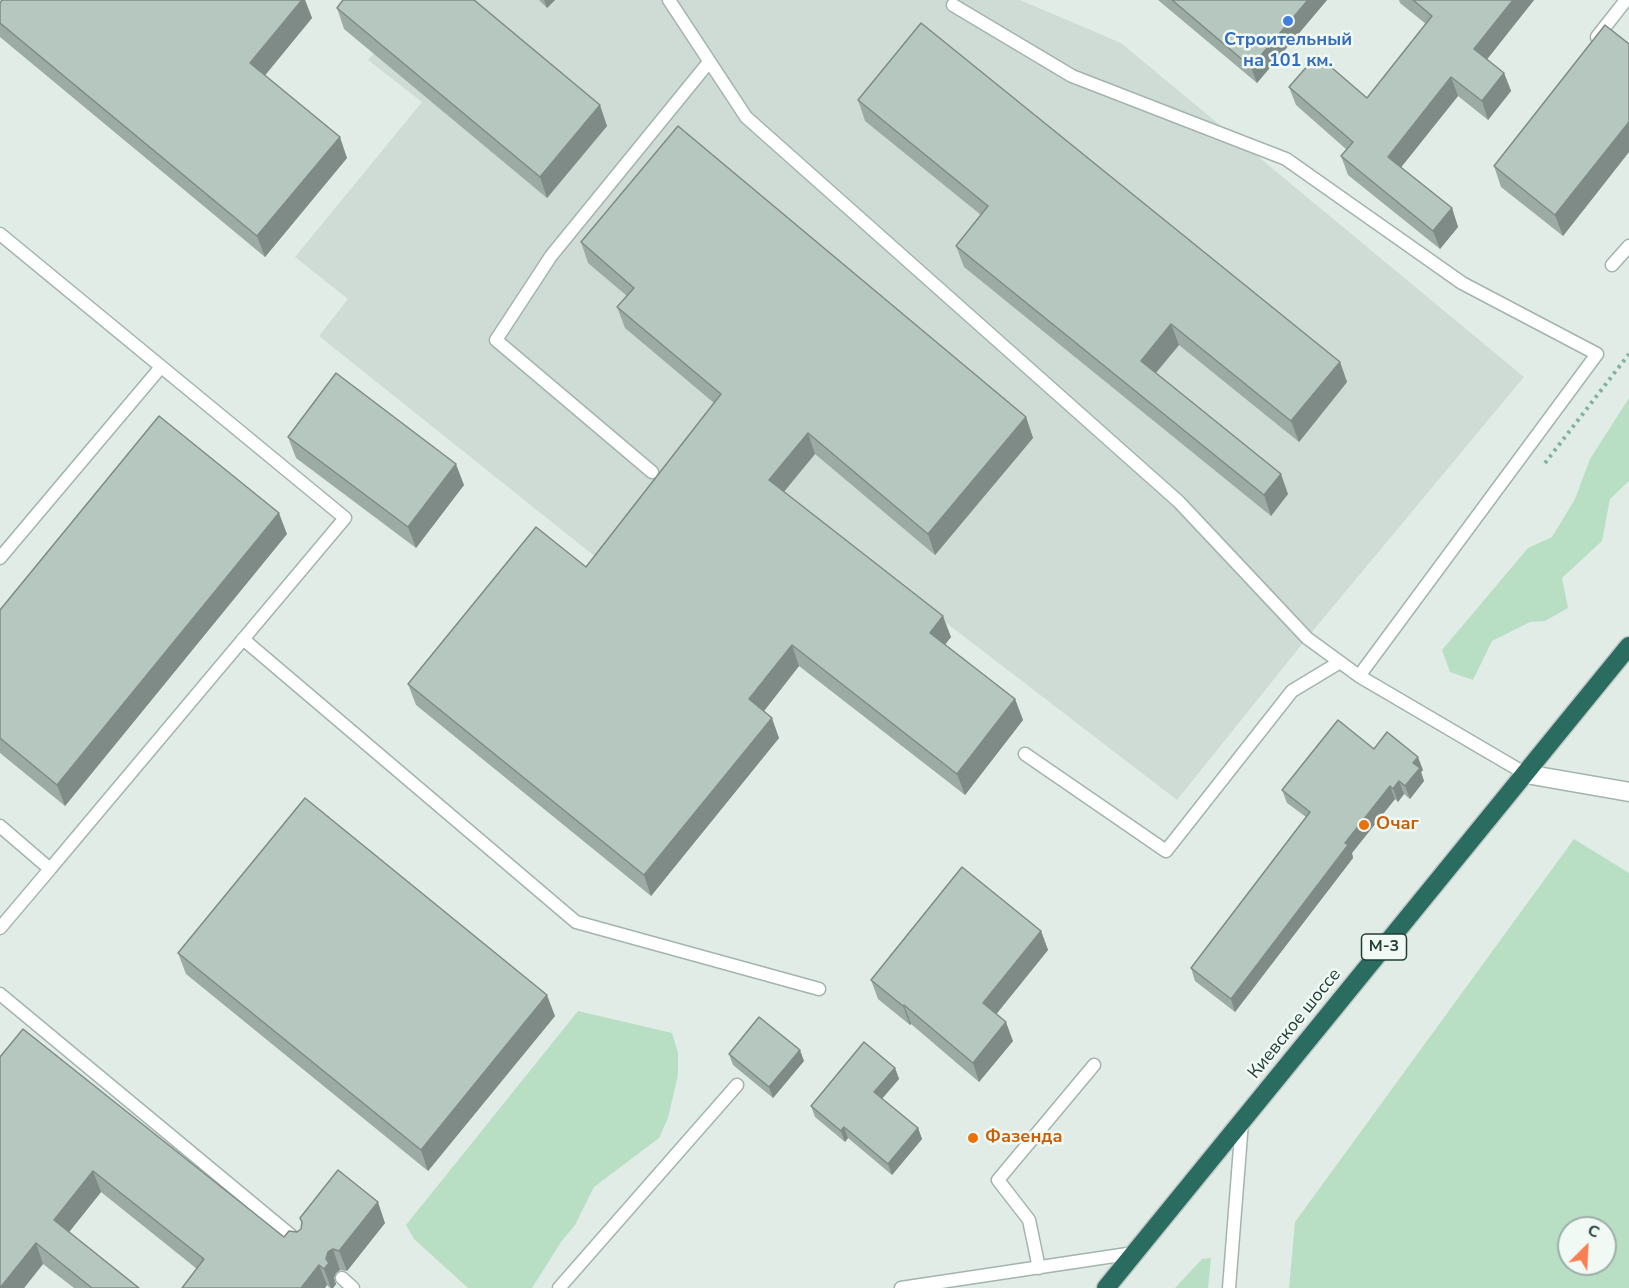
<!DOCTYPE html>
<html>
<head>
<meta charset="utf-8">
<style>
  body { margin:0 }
  #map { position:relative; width:1629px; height:1288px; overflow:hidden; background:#e1ece7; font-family:"Nunito Sans",sans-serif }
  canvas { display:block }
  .north { position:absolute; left:1557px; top:1216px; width:60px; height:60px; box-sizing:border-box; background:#f1f9f5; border:2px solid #9daea9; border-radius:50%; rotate:24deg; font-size:16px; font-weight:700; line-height:24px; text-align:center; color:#203e36 }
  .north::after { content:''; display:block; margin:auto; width:21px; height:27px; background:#fa7e51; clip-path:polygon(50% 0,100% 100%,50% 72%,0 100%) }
</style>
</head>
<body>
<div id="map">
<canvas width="1629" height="1288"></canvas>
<div class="north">С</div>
</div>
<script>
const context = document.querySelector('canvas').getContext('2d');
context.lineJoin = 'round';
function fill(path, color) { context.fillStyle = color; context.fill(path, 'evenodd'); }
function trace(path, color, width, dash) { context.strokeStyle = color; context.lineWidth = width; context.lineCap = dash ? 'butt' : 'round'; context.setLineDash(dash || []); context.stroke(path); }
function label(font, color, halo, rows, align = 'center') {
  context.font = font + ' "Nunito Sans",sans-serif'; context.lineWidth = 5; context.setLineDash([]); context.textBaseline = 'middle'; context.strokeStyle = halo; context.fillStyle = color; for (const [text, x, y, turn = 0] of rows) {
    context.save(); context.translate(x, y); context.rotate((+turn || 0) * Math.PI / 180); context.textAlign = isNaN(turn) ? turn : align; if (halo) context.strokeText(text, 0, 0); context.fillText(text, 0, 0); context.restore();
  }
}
fill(new Path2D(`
  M420 0H1020L1121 43 1524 377 1307 638 1177 800 876 569 772 698 319 336 348 299 295 257 422 102 368 60Z`), '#cfdcd6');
fill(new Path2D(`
  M1629 398V481L1610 499 1602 541 1562 578 1568 608 1545 621 1530 622 1492 641 1473 680 1450 672 1442 650 1528 548 1552 537 1575 499 1590 459Z
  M1574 839 1629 873V1288H1289L1295 1222ZM1569 1228H1605V1264H1569Z
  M578 1011 672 1033 678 1053V1075L668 1118 659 1138 594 1187 575 1225 561 1242 532 1288H468L414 1239 406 1225Z
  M1211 1258 1208 1288H1175L1202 1259Z`), '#b8dfc3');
const lane = new Path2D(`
  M669 0 746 117 1179 502 1307 638 1359 676 1526 774
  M953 5 1072 76 1286 159 1462 283 1597 354 1359 676
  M1597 37 1626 0
  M0 234 345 518 50 869 0 826
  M1612 265 1629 246
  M652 472 496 340 551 256 709 62
  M0 558 161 367
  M243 639 576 922 819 989
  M1025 754 1166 851 1292 691 1340 662
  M0 928 50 869
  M0 994 299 1242
  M1039 1268 1029 1220 998 1180 1094 1065
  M342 1278 353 1288
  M559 1288 737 1085
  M901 1288 1134 1253
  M1229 1288 1242 1122`);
const street = new Path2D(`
  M1526 774 1629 792`);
const highway = new Path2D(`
  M1106 1288 1629 646`);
trace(lane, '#a3b4ae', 15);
trace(street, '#a3b4ae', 21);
trace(highway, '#c1c9c7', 21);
trace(new Path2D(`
  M1545 463 1629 354`), '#7fb2a3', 4, [3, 4.5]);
trace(lane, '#fff', 12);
trace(street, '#fff', 18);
trace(highway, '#2a6c60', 18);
fill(new Path2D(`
  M2 0H305L312 18 265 75 347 158 265 257 0 37V3Z
  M539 0H555L547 8Z
  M1158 0H1327L1257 83Z
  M1399 0H1534L1487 59 1504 73 1511 91 1488 120 1458 96 1401 167 1452 208 1458 227 1440 249 1348 175 1341 156 1347 150 1296 105 1289 87 1367 98 1426 24 1400 3Z
  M337 8 607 126 547 198 344 29Z
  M1629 44V152L1563 236 1501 187 1494 166Z
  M858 100 1340 362 1347 382 1299 442 1179 345 1156 373 1288 494 1271 516 964 267 956 246 981 215 865 121Z
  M581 242 1026 417 1033 438 935 555 815 454 784 492 951 637 945 644 1015 699 1023 720 965 795 799 666 764 711 779 738 651 896 416 705 408 684 586 567 714 403 625 328 617 307 627 296 588 263Z
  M288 437 464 485 416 548 296 458Z
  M287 534 65 806 0 753V610Z
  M1374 749 1423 770 1421 772 1424 781 1410 799 1404 794 1398 802 1395 799 1352 853 1353 858 1235 1012 1195 981 1191 968 1306 817 1287 803 1282 790Z
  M1041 931 1048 950 996 1014 1013 1041 979 1082 911 1024 910 1025 878 999 871 980Z
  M178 953 555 1016 428 1171 186 974Z
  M729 1054 804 1061 773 1098 733 1065Z
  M0 1057 284 1237 297 1232 301 1229 302 1224 300 1218 385 1223 347 1271 340 1270 336 1273 334 1278 336 1284 333 1288H330L327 1285 325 1288H182L197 1269 101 1192 69 1232 139 1288H74L43 1264 24 1288H0Z
  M895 1068 899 1079 882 1099 918 1128 922 1139 892 1175 848 1138 845 1142 815 1117 811 1106Z`), '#9daba5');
fill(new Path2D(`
  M302 0H305L312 18 258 84 250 63Z
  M544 0H555L547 8Z
  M1308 0H1327L1257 83 1251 67Z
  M1513 0H1534L1481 67 1474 49Z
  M1504 73 1511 91 1488 120 1482 101Z
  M1451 77 1458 96 1395 175 1388 157Z
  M600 105 607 126 547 198 540 177Z
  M1629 122V152L1563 236 1555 215Z
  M340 137 347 158 265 257 257 236Z
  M1452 208 1458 227 1440 249 1433 231Z
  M1171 324 1179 345 1149 381 1141 361Z
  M1340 362 1347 382 1299 442 1291 421Z
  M1026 417 1033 438 935 555 928 534Z
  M808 433 815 454 776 501 769 480Z
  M456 464 464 485 416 548 408 527Z
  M1281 474 1288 494 1271 516 1264 495Z
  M279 513 287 534 65 806 57 785Z
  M943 616 951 637 938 654 930 633Z
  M792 645 799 666 757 720 749 699Z
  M1015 699 1023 720 965 795 957 774Z
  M772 718 779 738 651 896 644 875Z
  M1418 757 1423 770 1421 772 1424 781 1410 799 1405 786 1413 763Z
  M1399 781 1404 794 1398 802 1393 789Z
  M1390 786 1395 799 1352 853 1353 858 1235 1012 1231 999 1345 843Z
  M1041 931 1048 950 990 1022 983 1003Z
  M547 995 555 1016 428 1171 421 1150Z
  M904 1005 911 1024 910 1025 903 1006Z
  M1006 1022 1013 1041 979 1082 973 1063Z
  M800 1050 804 1061 773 1098 769 1087Z
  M895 1068 899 1079 878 1103 874 1092Z
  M844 1127 848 1138 845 1142 841 1131Z
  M918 1128 922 1139 892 1175 888 1164Z
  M93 1171 101 1192 62 1241 54 1220Z
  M378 1202 385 1223 347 1271 339 1251Z
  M36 1243 43 1264 24 1288H0Z
  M333 1249 340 1270 336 1273 334 1278 336 1284 333 1288H331L324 1269 328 1252Z
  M319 1265 327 1285 325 1288H301Z`), '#7f8b86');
const building = new Path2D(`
  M2 0H302L250 63 340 137 257 236 0 23V3Z
  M343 0H474L600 105 540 177 337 8Z
  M1172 0H1308L1251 67Z
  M1413 0H1513L1474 49 1504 73 1482 101 1451 77 1388 157 1452 208 1433 231 1341 156 1353 142 1289 87 1317 55 1367 98 1432 16Z
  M921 23 1340 362 1291 421 1171 324 1141 361 1281 474 1264 495 956 246 988 206 858 100Z
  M1605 25 1629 44V122L1555 215 1494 166Z
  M678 126 1026 417 928 534 808 433 769 480 943 616 930 633 1015 699 957 774 792 645 749 699 772 718 644 875 408 684 536 527 586 567 721 394 617 307 634 288 581 242Z
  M336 373 456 464 408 527 288 437Z
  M159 416 279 513 57 785 0 738V610Z
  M1338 720 1374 749 1387 732 1418 757 1413 763 1420 768 1405 786 1399 781 1393 789 1390 786 1345 843 1348 845 1231 999 1191 968 1310 812 1282 790Z
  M305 798 547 995 421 1150 178 953Z
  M962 867 1041 931 983 1003 1006 1022 973 1063 904 1005 903 1006 871 980Z
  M759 1017 800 1050 769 1087 729 1054Z
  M23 1029 284 1237 289 1231 297 1232 301 1229 302 1222 300 1218 338 1170 378 1202 339 1251 333 1249 328 1252 326 1259 329 1263 324 1269 319 1265 301 1288H182L204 1259 93 1171 54 1220 139 1288H92L36 1243 0 1288V1057Z
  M864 1042 895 1068 874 1092 918 1128 888 1164 844 1127 841 1131 811 1106Z`);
fill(building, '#b6c7c0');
trace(building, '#7f8b86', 1.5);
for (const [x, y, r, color] of [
  [1288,21,6,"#3f7fe0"],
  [1364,825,6,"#e8710a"],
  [973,1138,6,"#e8710a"]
]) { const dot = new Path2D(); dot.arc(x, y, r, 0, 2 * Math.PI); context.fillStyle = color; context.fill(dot); trace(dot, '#f1f9f5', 2); }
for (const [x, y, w] of [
  [1384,947,45]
]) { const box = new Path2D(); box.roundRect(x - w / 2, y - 13, w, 26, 4.5); context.fillStyle = '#f1f9f5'; context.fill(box); trace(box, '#203e36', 1.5); }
label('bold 16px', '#203e36', null, [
  ["М-3",1384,947]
]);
label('bold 18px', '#366cbe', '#f1f9f5', [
  ["Строительный",1288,41],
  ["на 101 км.",1288,62]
]);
label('bold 18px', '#c56008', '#f1f9f5', [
  ["Очаг",1376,825],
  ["Фазенда",985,1138]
], 'left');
label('18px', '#203e36', '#f1f9f5', [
  ["Киевское шоссе",1295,1024,-51]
]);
</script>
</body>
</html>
